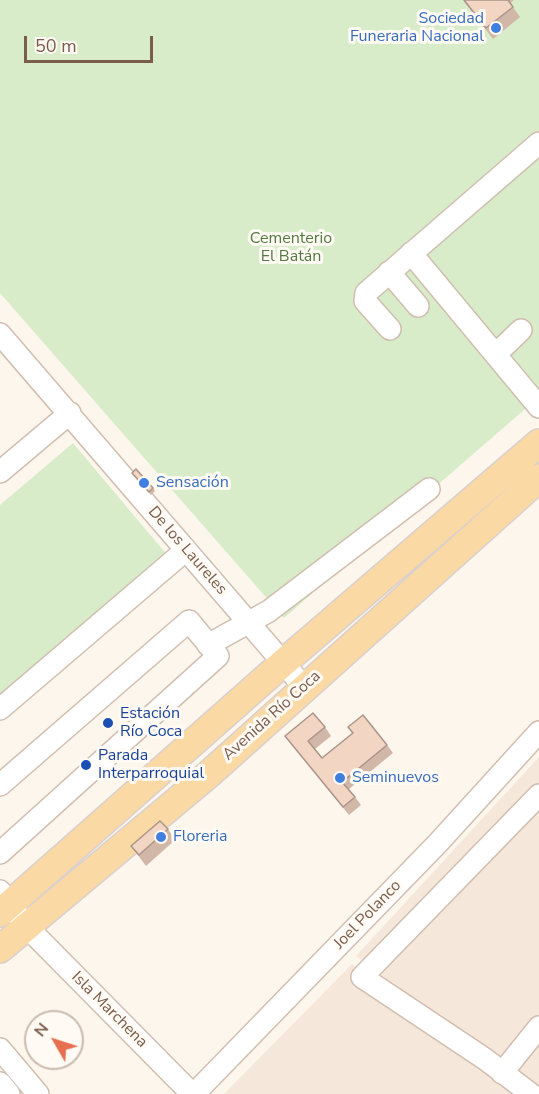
<!DOCTYPE html>
<html>
<head>
<meta charset="utf-8">
<style>
  body { margin:0 }
  #map { position:relative; width:539px; height:1094px; overflow:hidden; background:#fdf6ec; font-family:"Nunito Sans",sans-serif }
  canvas { display:block }
  .north { position:absolute; left:24px; top:1010px; width:60px; height:60px; box-sizing:border-box; background:#fffaf3; border:2px solid #cabbb1; border-radius:50%; rotate:309deg; font-size:16px; font-weight:700; line-height:24px; text-align:center; color:#7a5c4d }
  .north::after { content:''; display:block; margin:auto; width:21px; height:27px; background:#e76f51; clip-path:polygon(50% 0,100% 100%,50% 72%,0 100%) }
  .scale { position:absolute; left:24px; top:36px; width:129px; height:27px; box-sizing:border-box; border:3px solid #7a5c4d; border-top:0; padding-left:8px; font-size:18px; line-height:21px; white-space:nowrap; color:#7a5c4d; -webkit-text-stroke:4px #fffaf3; paint-order:stroke }
</style>
</head>
<body>
<div id="map">
<canvas width="539" height="1094"></canvas>
<div class="north">N</div>
<div class="scale">50 m</div>
</div>
<script>
const context = document.querySelector('canvas').getContext('2d');
context.lineJoin = 'round';
function fill(path, color) { context.fillStyle = color; context.fill(path, 'evenodd'); }
function trace(path, color, width, dash) { context.strokeStyle = color; context.lineWidth = width; context.lineCap = dash ? 'butt' : 'round'; context.setLineDash(dash || []); context.stroke(path); }
function label(font, color, halo, rows, align = 'center') {
  context.font = font + ' "Nunito Sans",sans-serif'; context.lineWidth = 6; context.setLineDash([]); context.textBaseline = 'middle'; context.strokeStyle = halo; context.fillStyle = color; for (const [text, x, y, turn = 0] of rows) {
    context.save(); context.translate(x, y); context.rotate((+turn || 0) * Math.PI / 180); context.textAlign = isNaN(turn) ? turn : align; if (halo) context.strokeText(text, 0, 0); context.fillText(text, 0, 0); context.restore();
  }
}
fill(new Path2D(`
  M539 757V1094L356 956Z
  M352 964 524 1094H224Z`), '#f5e8da');
fill(new Path2D(`
  M0 0H539V397L284 618 0 293Z
  M73 443 168 556 0 698V505Z`), '#d8ecc9');
const minor = new Path2D(`
  M411 253 539 407
  M389 272 418 306
  M390 329 365 301 366 293 539 143
  M0 334 304 687
  M496 354 521 330
  M0 472 70 413
  M208 645 269 611 429 489
  M0 709 186 550
  M0 785 189 621 218 656 0 853
  M0 891 26 926 192 1094
  M0 1049 38 1094
  M502 1073 539 1027
  M0 1083 9 1094
  M194 1094 438 843 539 732
  M531 1094 485 1059 362 977 539 795`);
const major = new Path2D(`
  M0 913 283 663 539 443
  M0 949 209 774 539 478`);
trace(minor, '#d1beb0', 24);
trace(major, '#dad1cd', 30);
trace(minor, '#fff', 21);
trace(major, '#fbd9a5', 27);
fill(new Path2D(`
  M463 0H514L510 3 520 17 493 39Z
  M134 476 153 488 155 491 151 495Z
  M325 727 331 736 315 749 322 758 353 733 348 727 387 745 393 753 349 789 361 805 349 815 285 736Z
  M168 829 175 840 146 866 131 846Z`), '#d1b7a8');
const building = new Path2D(`
  M464 0H508L513 7 486 28Z
  M136 469 153 488 149 492 132 473Z
  M313 713 325 727 308 741 322 758 353 733 348 727 363 715 387 745 342 782 355 797 343 807 285 736Z
  M160 821 168 829 139 855 131 846Z`);
fill(building, '#f3d5c3');
trace(building, '#aa9588', 1.5);
for (const [x, y, r, color] of [
  [496,28,6,"#3f7fe0"],
  [144,483,6,"#3f7fe0"],
  [108,723,6,"#1a4fb4"],
  [86,765,6,"#1a4fb4"],
  [340,778,6,"#3f7fe0"],
  [161,837,6,"#3f7fe0"]
]) { const dot = new Path2D(); dot.arc(x, y, r, 0, 2 * Math.PI); context.fillStyle = color; context.fill(dot); trace(dot, '#fffaf3', 2); }
label('16px', '#366cbe', '#fffaf3', [
  ["Sociedad",484,19,"right"],
  ["Funeraria Nacional",484,37,"right"],
  ["Sensación",156,483],
  ["Seminuevos",352,778],
  ["Floreria",173,837]
], 'left');
label('16px', '#537a41', '#fffaf3', [
  ["Cementerio",291,239],
  ["El Batán",291,257]
]);
label('16px', '#7a5c4d', '#fffaf3', [
  ["De los Laureles",187,551,49],
  ["Avenida Río Coca",272,716,-42],
  ["Joel Polanco",368,915,-46],
  ["Isla Marchena",109,1010,45]
]);
label('16px', '#164399', '#fffaf3', [
  ["Estación",120,714],
  ["Río Coca",120,732],
  ["Parada",98,756],
  ["Interparroquial",98,774]
], 'left');
</script>
</body>
</html>
